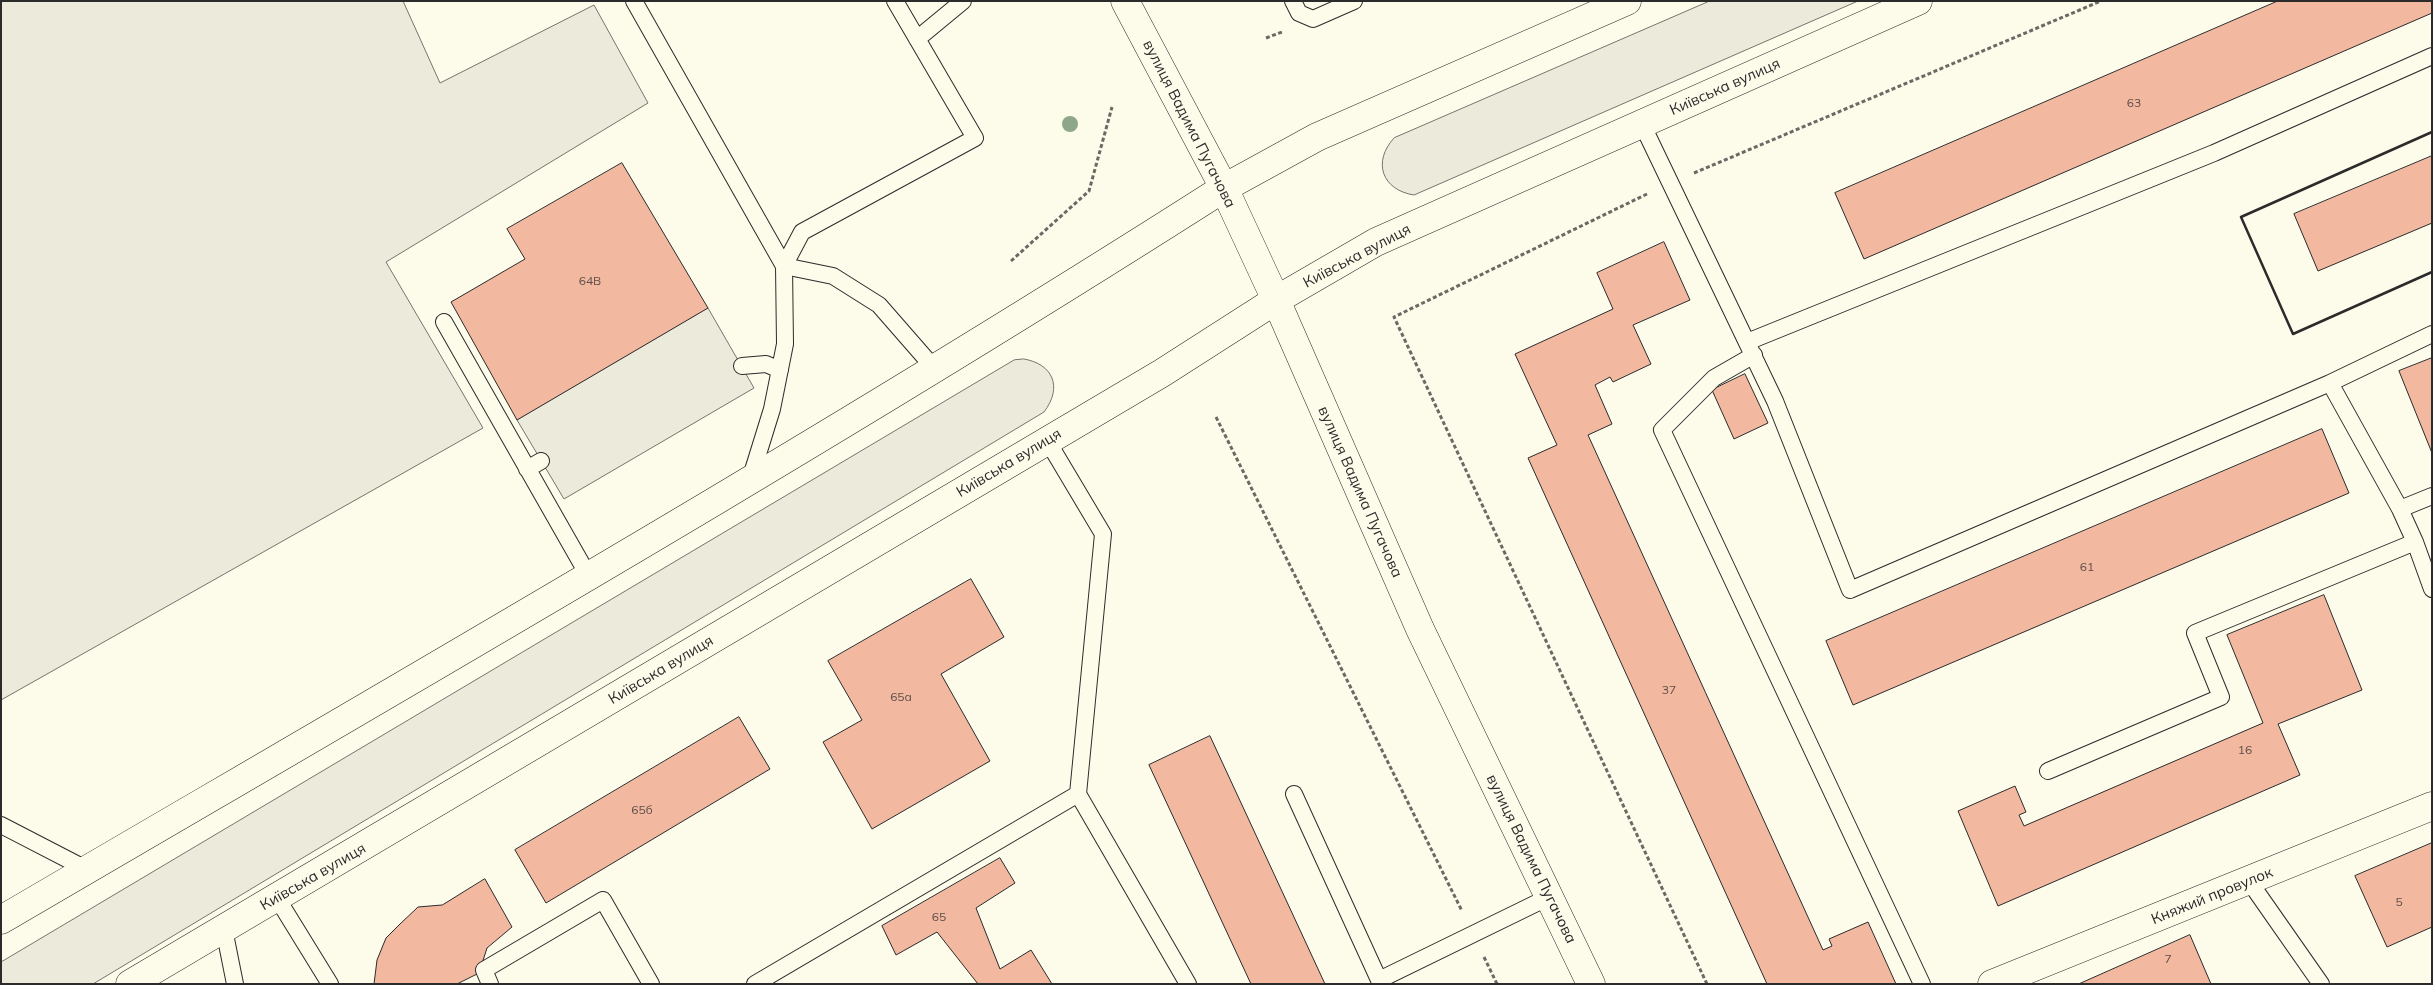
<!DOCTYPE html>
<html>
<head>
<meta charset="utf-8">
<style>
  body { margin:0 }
  #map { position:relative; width:2433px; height:985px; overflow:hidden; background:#fdfbea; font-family:Mulish,sans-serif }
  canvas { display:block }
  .frame { position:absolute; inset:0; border:2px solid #2b2b2b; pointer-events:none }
</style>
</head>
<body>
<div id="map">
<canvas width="2433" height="985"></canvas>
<div class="frame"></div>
</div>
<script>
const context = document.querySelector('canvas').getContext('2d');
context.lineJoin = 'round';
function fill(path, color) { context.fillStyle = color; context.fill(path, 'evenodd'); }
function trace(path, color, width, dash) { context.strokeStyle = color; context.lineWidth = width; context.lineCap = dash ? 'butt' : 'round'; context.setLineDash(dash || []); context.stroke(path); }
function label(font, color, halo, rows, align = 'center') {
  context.font = font + ' Mulish,sans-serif'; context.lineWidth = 4; context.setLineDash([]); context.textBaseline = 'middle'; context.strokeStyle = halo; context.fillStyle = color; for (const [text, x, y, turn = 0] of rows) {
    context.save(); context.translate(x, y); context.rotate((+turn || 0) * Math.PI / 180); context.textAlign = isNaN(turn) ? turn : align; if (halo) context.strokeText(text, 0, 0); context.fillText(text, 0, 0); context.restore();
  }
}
const green = new Path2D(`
  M1 1H403L440 83 594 5 648 103 386 262 483 428 1 700Z
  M1710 1H1858L1414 195C1382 190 1372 162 1394 138Z
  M1024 359C1053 364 1063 387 1044 412L93 984H1V962L1014 360Z`);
fill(green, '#ecebdb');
trace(green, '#74746e', 1);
const parking = new Path2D(`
  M708 308 754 388 564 499 517 420Z`);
fill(parking, '#eceadb');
trace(parking, '#74746e', 1);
const building = new Path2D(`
  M2278 1H2432V13L1864 259 1835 193Z
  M2432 156V223L2318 271 2294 214Z
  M622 163 708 308 517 420 451 302 525 259 507 229Z
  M1664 242 1690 300 1633 325 1651 364 1613 382 1610 377 1595 385 1612 424 1588 435 1823 950 1832 946 1829 939 1868 922 1896 984H1767L1528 458 1557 445 1515 354 1613 309 1597 273Z
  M2432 358V453L2399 371Z
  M1745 374 1768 423 1734 439 1712 390Z
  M2322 429 2349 493 1853 705 1826 641Z
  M971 579 1004 637 941 674 990 761 872 829 823 742 862 720 828 661Z
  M2324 595 2362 690 2278 724 2300 775 1998 906 1958 811 2015 786 2026 812 2019 815 2024 826 2263 723 2227 635Z
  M739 717 770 769 546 903 515 850Z
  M1210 736 1325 984H1251L1149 765Z
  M2432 843V927L2387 947 2355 876Z
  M1000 858 1015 883 976 908 1000 969 1031 950 1052 984H978L937 932 896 955 882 926Z
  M485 879 512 927 487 948 479 973 457 984H374L377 960 386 938 399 925 418 907 442 905Z
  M2190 935 2211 984H2079Z`);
fill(building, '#f2b8a0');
trace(building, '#2b2b2b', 1);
const service = new Path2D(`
  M634 1 784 266 833 276 879 305 934 368
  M1293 1 1299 13 1313 19 1354 1
  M917 39 963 1
  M1642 124 1775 401 1850 590 2330 383
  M444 322 588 575
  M2432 334 2330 383 2400 509 2415 542 2432 589
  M1747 342 2214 153 2432 56
  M1754 355 1714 378 1662 430 1922 984
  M742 366 766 364 780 370
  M1047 440 1103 534 1078 794 1188 984
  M527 469 541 461
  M750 480 772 409 785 344 784 266 802 232 975 138 895 1
  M2400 509 2432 496
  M2048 771 2221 697 2195 633 2415 542
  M1294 794 1379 980 1549 897
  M1 825 88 870
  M2249 881 2321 984
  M277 898 330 984
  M224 929 235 984
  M490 984 484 970 603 900 651 984
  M755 984 1078 794`);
const minor = new Path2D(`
  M1992 984 2432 806`);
const tertiary = new Path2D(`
  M1276 300 1420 629 1591 984`);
const secondary = new Path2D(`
  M1224 188 1317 137 1627 1
  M1276 300 1376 242 1918 1`);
const primary = new Path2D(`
  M1 920C411 680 823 444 1224 188
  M130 984 1162 373 1276 300 1224 188 1125 1`);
trace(service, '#2b2b2b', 18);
trace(minor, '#2b2b2b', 29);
trace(tertiary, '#2b2b2b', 29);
trace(secondary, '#2b2b2b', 29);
trace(primary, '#2b2b2b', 29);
trace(new Path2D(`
  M1266 38 1282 32
  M1694 173 2101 1
  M1647 194 1394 317 1707 984
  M1011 261 1089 191 1112 107
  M1216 417 1462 911
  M1484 957 1497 984`), '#6a6964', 3, [4, 2.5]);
trace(service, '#fdfbea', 16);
trace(minor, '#fdfbea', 28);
trace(tertiary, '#fdfbea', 28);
trace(secondary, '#fdfbea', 28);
trace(primary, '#fdfbea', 28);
trace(new Path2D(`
  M2432 132 2241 217 2293 334 2432 272`), '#2b2b2b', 2.5);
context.fillStyle = '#8ea78a';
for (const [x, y] of [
  [1070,124]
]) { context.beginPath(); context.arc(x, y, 8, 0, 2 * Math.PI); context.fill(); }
label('12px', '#5d4e48', null, [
  ["63",2134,103],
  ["64B",590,281],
  ["61",2087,567],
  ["37",1669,690],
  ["65а",901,697],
  ["16",2245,750],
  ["65б",642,810],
  ["5",2399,902],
  ["65",939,917],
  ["7",2168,959]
]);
label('15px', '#2b2b2b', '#fdfbea', [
  ["Київська вулиця",1725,87,-24],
  ["вулиця Вадима Пугачова",1189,124,63],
  ["Київська вулиця",1357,256,-28],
  ["Київська вулиця",1009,463,-31],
  ["вулиця Вадима Пугачова",1360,492,66],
  ["Київська вулиця",661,670,-31],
  ["вулиця Вадима Пугачова",1531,859,64],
  ["Київська вулиця",313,877,-30],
  ["Княжий провулок",2212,896,-22]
]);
</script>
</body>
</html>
